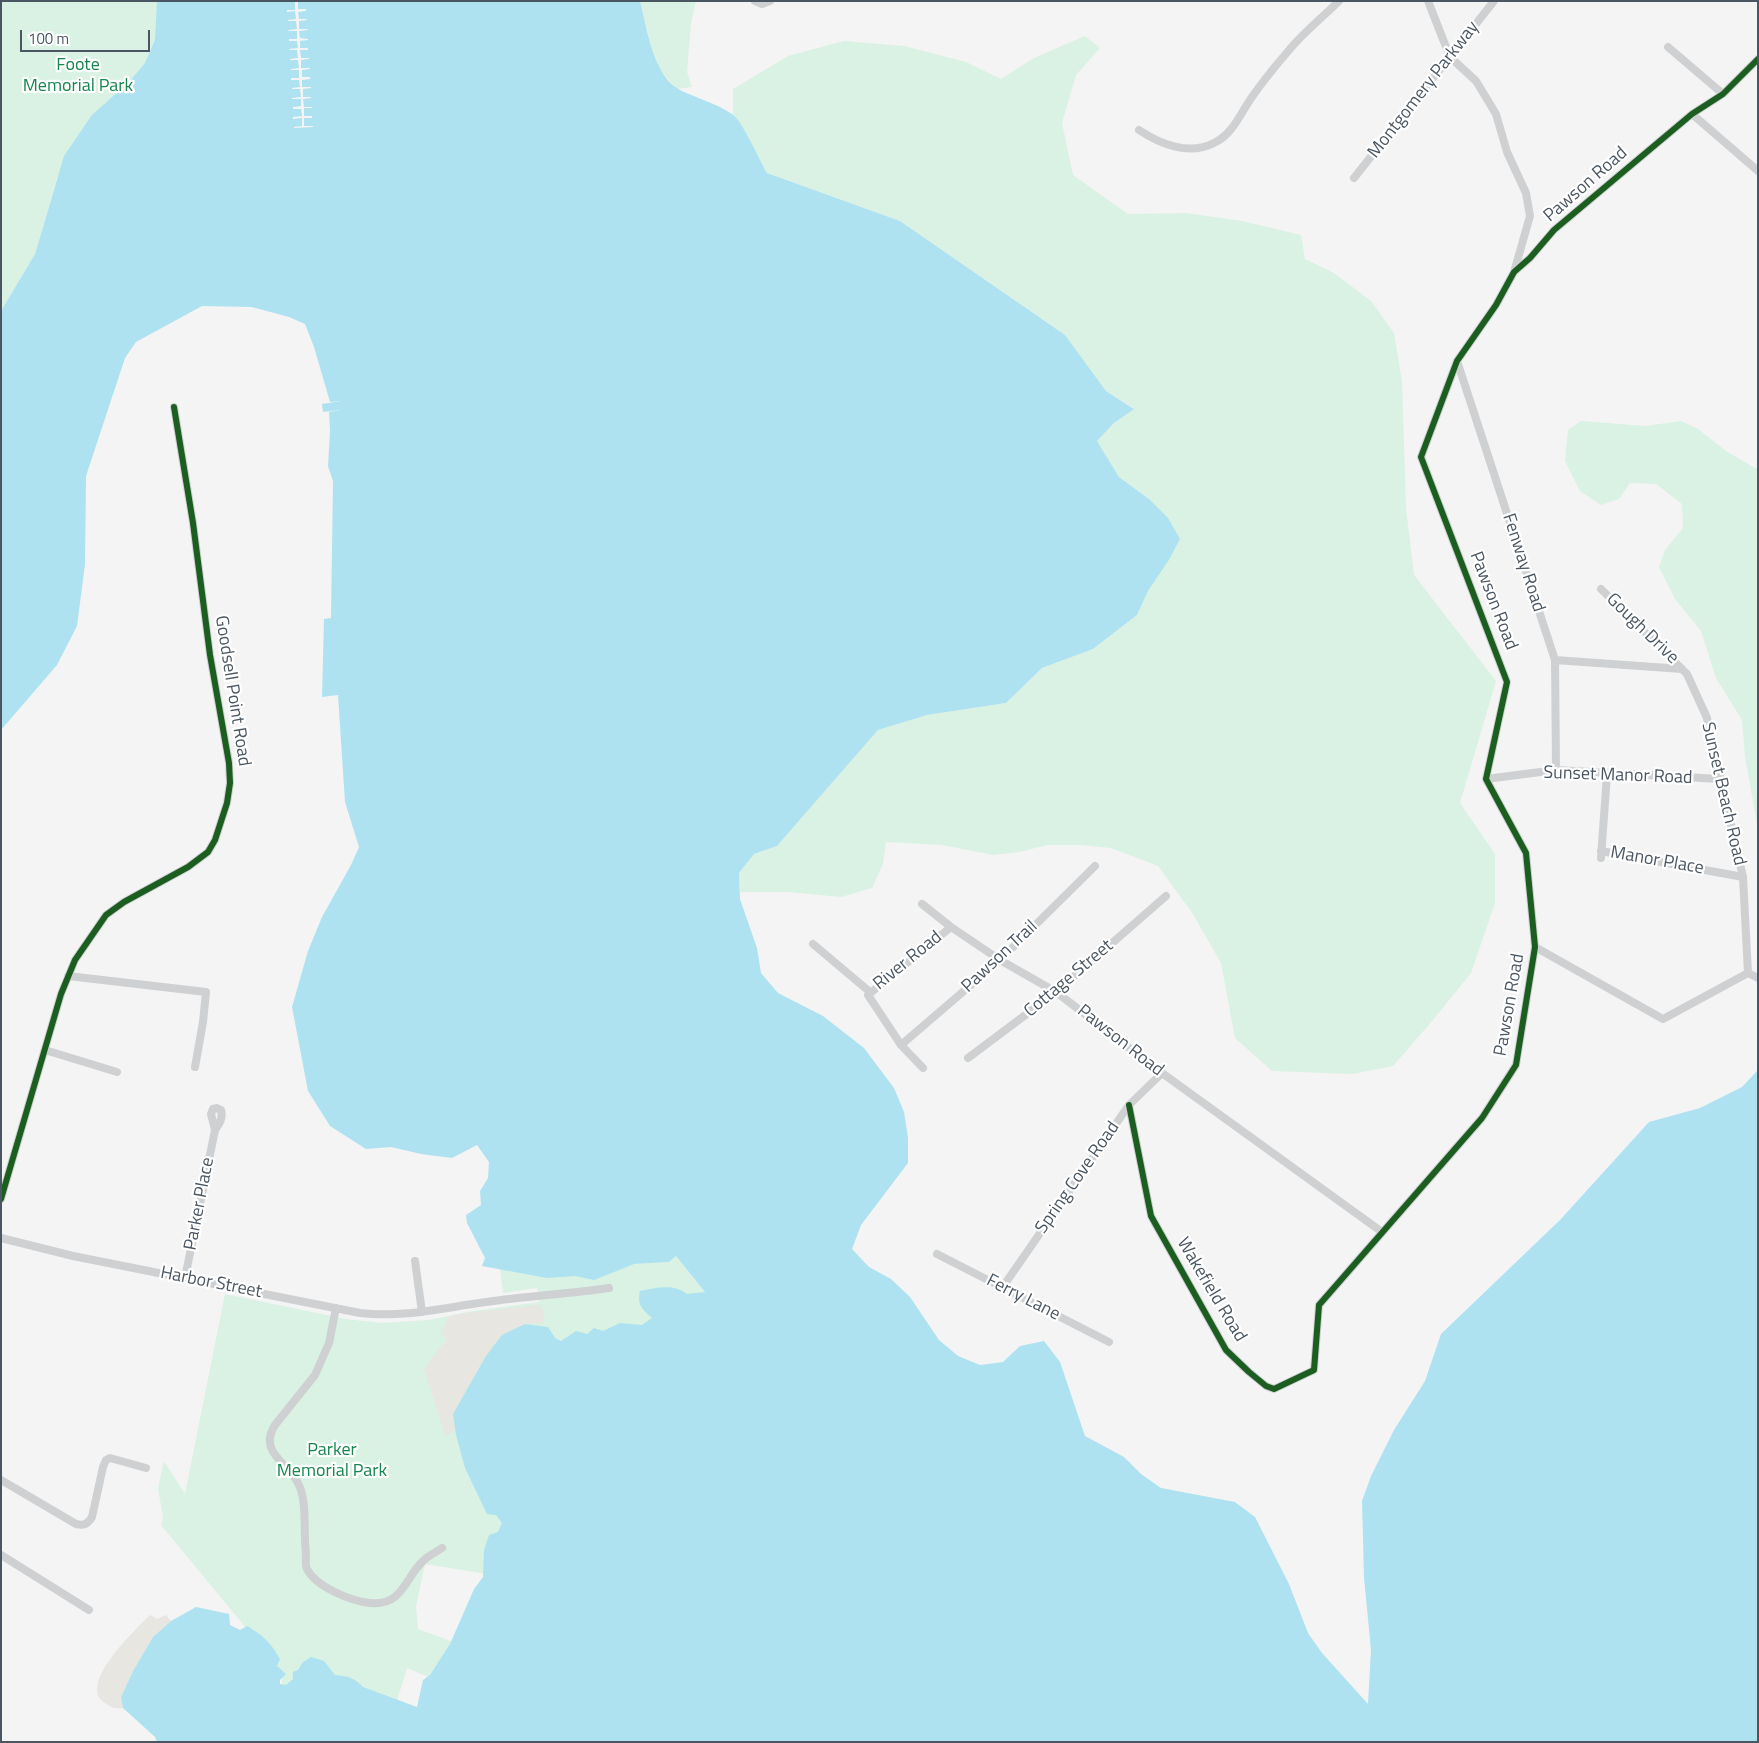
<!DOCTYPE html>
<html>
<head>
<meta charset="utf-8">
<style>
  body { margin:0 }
  #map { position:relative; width:1759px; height:1743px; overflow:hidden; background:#f4f4f4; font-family:"Titillium Web",sans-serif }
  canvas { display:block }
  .frame { position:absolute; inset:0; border:2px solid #4a5661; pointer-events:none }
  .scale { position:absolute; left:20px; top:30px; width:130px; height:22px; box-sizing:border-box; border:2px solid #4a5661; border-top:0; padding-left:6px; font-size:15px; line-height:18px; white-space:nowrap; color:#4a5661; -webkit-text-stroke:4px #fff; paint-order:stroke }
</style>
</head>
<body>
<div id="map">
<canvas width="1759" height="1743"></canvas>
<div class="frame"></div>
<div class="scale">100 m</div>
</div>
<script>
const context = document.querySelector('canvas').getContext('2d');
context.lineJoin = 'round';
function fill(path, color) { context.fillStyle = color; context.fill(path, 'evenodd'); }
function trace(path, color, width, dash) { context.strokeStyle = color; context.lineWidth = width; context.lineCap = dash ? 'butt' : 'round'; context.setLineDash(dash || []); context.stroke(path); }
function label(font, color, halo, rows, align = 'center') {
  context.font = font + ' "Titillium Web",sans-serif'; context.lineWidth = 4.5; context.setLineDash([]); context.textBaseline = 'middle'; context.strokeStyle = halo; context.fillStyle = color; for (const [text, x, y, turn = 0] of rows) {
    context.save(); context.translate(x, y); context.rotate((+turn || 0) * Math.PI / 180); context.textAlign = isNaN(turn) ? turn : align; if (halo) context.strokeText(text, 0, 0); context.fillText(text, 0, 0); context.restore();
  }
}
fill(new Path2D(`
  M1 1H162L169 51 57 178 35 254 1 311Z
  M640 1H696L691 23 687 72 692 87 677 89 660 70 651 46Z
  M1085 36 1100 48 1076 75 1062 123 1073 175 1128 214 1186 213 1242 221 1301 235 1305 259 1334 273 1371 301 1394 333 1402 382 1406 508 1414 575 1496 681 1460 803 1495 854V903L1471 973 1433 1020 1393 1066 1352 1074 1272 1071 1235 1038 1221 963 1193 914 1158 866 1111 848 1082 845H1047L1019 852 993 855 942 845 886 842 883 864 872 888 841 897 788 892H740L739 873 754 854 777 846 878 730 927 715 1006 703 1042 668 1093 649 1137 615 1148 591 1169 560 1180 539 1149 499 1119 477 1097 441 1114 423 1134 408 1106 391 1065 335 900 221 767 173 758 159 750 139 733 115V89L788 56 844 41 904 46 966 62 1001 79 1034 58Z
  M1581 421 1646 426 1681 421 1698 429 1726 451 1755 468H1758V829L1745 757 1742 720 1716 678 1701 631 1675 599 1659 567 1665 550 1683 528 1682 504 1656 484 1630 483 1619 499 1601 505 1580 491 1565 461 1568 430Z
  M676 1256 705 1292 656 1319 503 1518 493 1575 425 1564 416 1606 418 1629 459 1644 440 1682 407 1668 395 1707 282 1685V1677L256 1640 161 1525 163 1518 158 1488 164 1461 185 1494 225 1294 346 1319 381 1323 429 1320 467 1312 539 1302 537 1288 503 1293 499 1259 634 1264 669 1262Z`), '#d9f2e3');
fill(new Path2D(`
  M539 1305 544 1311 543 1323 525 1324 502 1335 486 1356 453 1414 455 1429 446 1437 424 1369 447 1339 442 1334 448 1317 464 1313Z
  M150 1615 157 1619 166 1615 171 1621 153 1637 133 1671 121 1697 123 1708C115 1709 112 1708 105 1703 76 1685 136 1629 150 1615Z`), '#e7e6e1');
fill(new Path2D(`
  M157 1H640C647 28 653 76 680 90 696 98 716 103 732 114 744 123 758 158 767 173L900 221 1065 335 1106 391 1134 409 1114 423 1097 441 1119 477 1149 499 1168 518 1180 539 1169 560 1148 591 1137 615 1093 649 1042 668 1006 703 927 715 878 730 777 846 754 854 739 873 740 899 757 948 761 973 778 993 823 1016 864 1048 894 1088 904 1112 908 1138V1163L861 1225 852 1249 869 1267 891 1279 910 1297 939 1340 958 1356 980 1365 1003 1362 1020 1346 1044 1341 1060 1362 1085 1436 1124 1457 1141 1474 1161 1488 1235 1502 1255 1517 1289 1584 1308 1633 1322 1653 1368 1704 1371 1650 1364 1578 1362 1501 1371 1476 1394 1430 1425 1381 1441 1334 1560 1220 1649 1122 1700 1108 1742 1087 1758 1070V1742H157L155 1737 123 1708 121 1697 133 1671 153 1637 171 1621 196 1607 229 1614 230 1625 240 1630 247 1626C264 1636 271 1643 280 1659L277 1666 286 1674 280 1680V1684L286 1685 293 1679V1672L298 1670 303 1662 311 1657 324 1661 335 1675C347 1676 355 1678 363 1687L417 1707 423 1680 430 1675 450 1644 474 1589 483 1577 484 1550 489 1535 498 1532 502 1523 496 1515 487 1514 465 1468 456 1435 453 1414 486 1356 502 1335 525 1324 548 1327 555 1338 561 1341 576 1331 587 1334 594 1328 603 1331 620 1323 642 1325 652 1318C642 1309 637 1305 640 1291 656 1288 673 1283 687 1294L705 1292 676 1256 669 1262 634 1264 594 1280 575 1276 547 1278 482 1266 485 1258 467 1223 466 1215 481 1205 480 1191 488 1178 489 1162 477 1145 452 1158 421 1154 391 1147 366 1149 330 1126 308 1091 292 1007 308 951 322 917 351 865 359 847 345 802 338 695 322 697 324 619 331 618 333 481 328 466 330 431 329 412 341 410 323 412 322 404 341 401 330 402 314 347 305 324 289 317 252 307 202 306 136 342 125 358 86 476 85 564 77 626 57 665 1 730V311L35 254 64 156 92 115 129 82 145 63 155 40Z`), '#aee2f0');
fill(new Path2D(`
  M287 1H299L298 2V9H306V11L298 12 299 19H307V20L299 21V29H307L308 30 299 31 300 38 308 39V40L300 41V48H308V50H300L301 58H309V59L301 60V68H310V69L302 70V77H310V79L302 80V87H311V88L303 89V97H311V98L303 99 304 107H312V108H304V116H312V118H304V126H313V127L294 128V127L302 126V118L293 119V117L302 116 301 109H293V107L301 106V99H292V98L301 97 300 89H292V88L300 87 299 80H291V78H299V70H291V69L299 68 298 60H290V59L298 58 297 50H290L289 49 298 48 297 41H289V39H297V31H288L289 30 297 29 296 21H288V20L296 19 295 11 287 12V10H295V2Z`), '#f4f4f4');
trace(new Path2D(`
  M755 1 762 4 770 1
  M1428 1 1450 57 1476 81 1496 114 1507 152 1526 193 1530 216 1514 272
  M1668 47 1723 94
  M1692 114 1758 171
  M1139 130C1160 144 1189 156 1214 143 1233 134 1240 114 1252 97 1263 81 1277 64 1290 49 1304 32 1323 17 1339 1
  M1354 178 1494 1
  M1457 361 1555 660 1556 770
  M1601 589 1687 674 1707 718 1743 877 1748 973 1758 978
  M1555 660 1682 669
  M1486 779 1556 770 1720 779
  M1601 851 1743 877
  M1601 858 1607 774
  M922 904 951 927 1000 960 1056 992 1162 1073 1382 1232
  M813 944 870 992
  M1535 947 1663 1019 1748 973
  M68 976 206 992 203 1022 195 1067
  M901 1045 1000 960 1095 866
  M45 1050 117 1072
  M968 1058 1056 992 1166 896
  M923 1068 901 1045 868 995 951 927
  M1129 1105 1151 1216 1226 1350 1249 1372 1266 1386 1274 1389 1314 1370 1319 1305 1482 1118 1516 1065 1535 947 1526 853 1486 779 1507 682 1421 457 1457 361 1496 305 1514 272 1530 258 1554 230 1692 114 1723 94 1758 59
  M1 1199 61 994 75 960 106 915 124 902 188 867 208 852 215 840 227 803 230 783 229 763 210 655 193 523 174 407
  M1 1238 73 1256 360 1313C405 1318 441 1308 486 1302 527 1296 568 1294 609 1288
  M937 1254 1109 1342
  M415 1261 422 1312
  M185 1278 215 1130C220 1123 223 1118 221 1110L217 1108 213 1109 211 1114 215 1130
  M1002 1288 1129 1105 1162 1073
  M336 1308 329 1343 315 1375 275 1425C258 1452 287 1462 298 1483 308 1502 303 1533 306 1554 306 1559 305 1565 307 1569 316 1587 351 1601 370 1603 403 1606 404 1579 423 1561 428 1556 436 1552 442 1548
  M1 1480 76 1524C84 1526 88 1524 92 1517L103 1467 106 1460 110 1458 146 1468
  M1 1555 89 1610`), '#ced0d2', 8);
trace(new Path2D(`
  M1129 1105 1151 1216 1226 1350 1249 1372 1266 1386 1274 1389 1314 1370 1319 1305 1482 1118 1516 1065 1535 947 1526 853 1486 779 1507 682 1421 457 1457 361 1496 305 1514 272 1530 258 1554 230 1692 114 1723 94 1758 59
  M1 1199 61 994 75 960 106 915 124 902 188 867 208 852 215 840 227 803 230 783 229 763 210 655 193 523 174 407`), '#1b5e20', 6);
label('18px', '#17864f', '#fff', [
  ["Foote",78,66],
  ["Memorial Park",78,87],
  ["Parker",332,1451],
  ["Memorial Park",332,1472]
]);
label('18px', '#4a5661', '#fff', [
  ["Montgomery Parkway",1424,90,-52],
  ["Pawson Road",1586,185,-41],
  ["Fenway Road",1523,563,72],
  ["Pawson Road",1493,601,69],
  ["Gough Drive",1642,629,44],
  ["Goodsell Point Road",232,691,81],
  ["Sunset Manor Road",1618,776,2],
  ["Sunset Beach Road",1723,794,77],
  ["Manor Place",1657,861,10],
  ["Pawson Trail",1000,957,-43],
  ["River Road",908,961,-39],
  ["Cottage Street",1069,979,-40],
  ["Pawson Road",1510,1005,-80],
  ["Pawson Road",1120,1041,38],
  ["Spring Cove Road",1078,1178,-55],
  ["Parker Place",200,1204,-79],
  ["Harbor Street",211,1283,11],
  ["Wakefield Road",1211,1290,59],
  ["Ferry Lane",1023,1298,27]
]);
</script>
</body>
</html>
